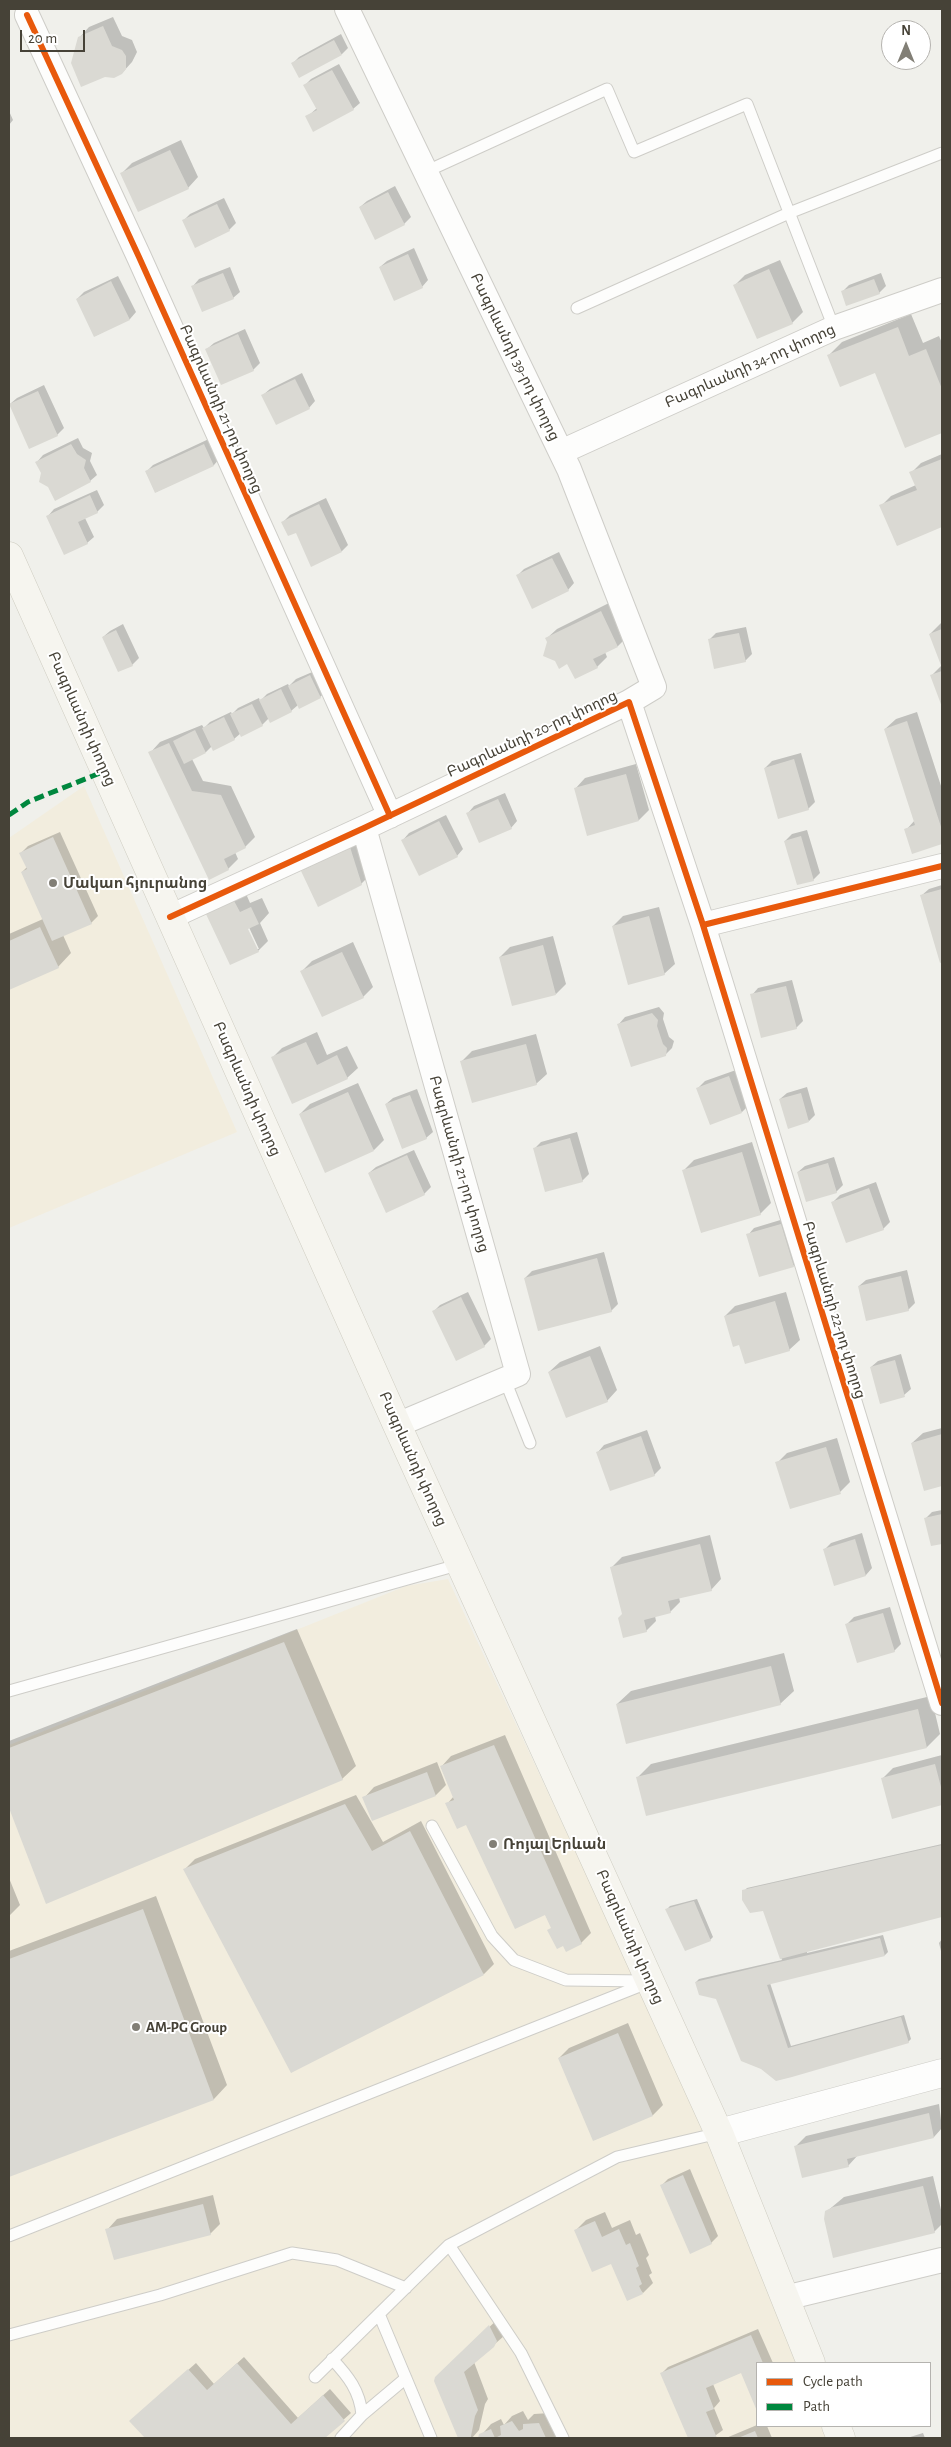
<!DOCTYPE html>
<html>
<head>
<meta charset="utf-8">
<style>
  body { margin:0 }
  #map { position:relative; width:951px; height:2447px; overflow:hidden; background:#f0f0eb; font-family:"Alegreya Sans",sans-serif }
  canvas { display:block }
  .frame { position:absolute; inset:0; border:10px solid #464237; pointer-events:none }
  .legend { position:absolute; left:756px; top:2362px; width:175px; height:65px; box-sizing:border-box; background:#fff; border:1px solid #b5b3af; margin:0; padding:6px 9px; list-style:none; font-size:15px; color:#464237 }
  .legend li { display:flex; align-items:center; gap:10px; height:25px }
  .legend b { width:25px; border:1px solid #b5b3af }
  .north { position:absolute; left:881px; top:20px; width:50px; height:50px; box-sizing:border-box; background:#fff; border:1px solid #b5b3af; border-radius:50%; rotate:0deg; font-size:14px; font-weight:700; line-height:20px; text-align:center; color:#464237 }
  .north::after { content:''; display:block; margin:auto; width:18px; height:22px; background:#827f76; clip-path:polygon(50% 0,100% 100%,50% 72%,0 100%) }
  .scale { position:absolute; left:20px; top:30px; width:65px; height:22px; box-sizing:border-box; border:2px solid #464237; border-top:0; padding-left:6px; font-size:15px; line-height:18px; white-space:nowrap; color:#464237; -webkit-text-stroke:4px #fff; paint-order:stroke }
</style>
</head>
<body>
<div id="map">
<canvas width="951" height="2447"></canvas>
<div class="frame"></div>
<ul class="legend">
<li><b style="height:6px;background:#e8590c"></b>Cycle path</li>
<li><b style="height:6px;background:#00873e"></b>Path</li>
</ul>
<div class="north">N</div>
<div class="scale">20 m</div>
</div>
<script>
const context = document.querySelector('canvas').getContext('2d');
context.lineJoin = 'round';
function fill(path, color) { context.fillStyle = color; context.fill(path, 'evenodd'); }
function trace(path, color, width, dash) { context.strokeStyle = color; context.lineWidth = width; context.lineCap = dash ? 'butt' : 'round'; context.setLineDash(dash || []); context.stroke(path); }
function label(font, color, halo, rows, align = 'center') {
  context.font = font + ' "Alegreya Sans","Noto Sans Armenian",sans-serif'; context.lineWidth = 4; context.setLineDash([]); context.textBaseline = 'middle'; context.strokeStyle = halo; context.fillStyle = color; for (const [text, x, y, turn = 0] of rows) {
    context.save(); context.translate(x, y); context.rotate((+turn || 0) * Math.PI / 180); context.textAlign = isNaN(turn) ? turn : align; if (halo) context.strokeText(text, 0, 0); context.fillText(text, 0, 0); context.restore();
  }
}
fill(new Path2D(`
  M84 786 237 1132 9 1228V838Z
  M448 1579 693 2102 796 2363H757V2426H821L826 2438H9V1745L406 1586Z`), '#f2edde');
fill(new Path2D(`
  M113 17 122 36 132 40 137 52 132 62 122 73 79 38 89 27Z
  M341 34 348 48 342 54 293 63 299 57Z
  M339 64 360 103 353 109 307 117 317 108 305 85 311 79Z
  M9 111 13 120 9 125Z
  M181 140 198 177 188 188 122 173 132 163Z
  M395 186 411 217 404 224 360 207 367 201Z
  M224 198 236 223 229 230 184 220 190 214Z
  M414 248 428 280 422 287 380 267 387 261Z
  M780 260 803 312 792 323 758 338 735 285 745 275Z
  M230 267 240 292 233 298 193 286 199 279Z
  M881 273 886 286 879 293 842 292 849 285Z
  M118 276 136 312 130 319 95 336 77 299 84 292Z
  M911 314 923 343 939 336 942 343V432L906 446 876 372 828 356 842 342Z
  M245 329 260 363 253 370 222 383 207 349 214 343Z
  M302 373 315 401 309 408 263 395 270 389Z
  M44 385 64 428 57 435 10 404 17 398Z
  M78 438 83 448 92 453 90 461 97 475 90 481 42 473 37 462 43 455Z
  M211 438 220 458 214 465 156 492 146 472 153 465Z
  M942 454V526L897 545 881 506 891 496 916 485 911 473 921 463Z
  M97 490 104 505 97 512 85 518 94 537 87 543 48 516 54 509Z
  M326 498 348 545 342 551 312 565 296 531 283 522 290 515Z
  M559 552 574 583 568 590 518 575 524 569Z
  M611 602 628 636 618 646 605 652 607 657 597 667 568 663 548 642 546 639 557 629Z
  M942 622V704L931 676 942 665 930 634Z
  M123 624 139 658 132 665 103 637 110 631Z
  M746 627 752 654 745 661 709 640 716 633Z
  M317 670 327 691 320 697 298 705 291 711 269 718 262 725 241 733 234 739 212 746 206 752 192 759 203 781 231 786 255 837 245 847 235 852 238 859 228 869 150 753 160 742 202 725 204 728 210 722 231 712 232 714 238 708 259 698 260 701 267 694 288 684 289 686 296 679Z
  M917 712 942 789V843L913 852 906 830 915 820 885 729 896 719Z
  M801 753 815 802 808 809 765 768 772 761Z
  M636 764 649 810 639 820 588 834 575 789 585 778Z
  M505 793 517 821 511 828 468 813 474 806Z
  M446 815 463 849 457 856 403 840 409 833Z
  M807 830 820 873 813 880 785 841 792 834Z
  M60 832 98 916 91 923 63 935 71 953 58 967 9 989V934L43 919 22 872 27 867 21 853 28 846Z
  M356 841 368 877 361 884 303 871 309 864Z
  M942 885V961H941L922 895 929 889Z
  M244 889 250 903 262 898 269 913 260 923 268 941 258 951 206 912ZM247 923 259 949H256L244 924Z
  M659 907 675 964 664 974 613 926 623 916Z
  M553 936 566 984 556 994 500 957 510 947Z
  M353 942 373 987 363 997 302 971 312 961Z
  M792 980 803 1021 796 1028 752 995 758 988Z
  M659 1007 664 1013 663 1019 669 1037 674 1041 672 1048 665 1055 619 1024 625 1017Z
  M317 1032 327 1055 347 1046 358 1068 347 1078 272 1058 282 1048Z
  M536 1034 547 1074 536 1084 462 1061 472 1051Z
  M736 1070 748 1106 742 1112 698 1088 705 1081Z
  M358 1083 384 1140 374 1150 300 1114 310 1104Z
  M807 1087 815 1115 809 1121 780 1099 787 1093Z
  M417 1089 433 1132 426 1138 386 1104 393 1098Z
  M577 1132 589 1174 582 1181 535 1148 541 1142Z
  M752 1142 771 1203 760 1214 684 1170 694 1160Z
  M414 1150 431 1187 424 1194 369 1173 376 1167Z
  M834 1157 843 1185 836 1192 798 1172 805 1166Z
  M876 1182 890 1222 883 1229 833 1202 840 1195Z
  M787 1218 800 1259 793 1266 748 1235 754 1228Z
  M604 1252 618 1304 611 1311 525 1278 532 1271Z
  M907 1270 915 1303 908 1310 859 1286 866 1280Z
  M468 1292 491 1339 484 1346 434 1311 440 1305Z
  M786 1292 800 1340 789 1350 725 1316 735 1306Z
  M600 1346 617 1390 607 1401 549 1372 560 1362Z
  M901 1354 911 1389 904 1395 871 1367 878 1361Z
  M942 1428V1485L925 1490 912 1443 923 1433Z
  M647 1430 661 1468 654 1475 598 1452 604 1445Z
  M837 1438 850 1482 840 1492 777 1463 787 1453Z
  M942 1510V1542L932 1545 925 1519 932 1512Z
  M862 1533 872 1568 866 1575 835 1584 825 1549 831 1543Z
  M710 1535 721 1579 711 1590 679 1597 680 1602 670 1612 655 1616 656 1621 646 1631 623 1614 612 1567 622 1557Z
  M890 1607 901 1644 894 1651 847 1624 854 1617Z
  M297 1629 356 1766 342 1779 47 1902 9 1805V1741Z
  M784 1653 794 1691 780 1704H617L631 1691Z
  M931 1696 940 1734 927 1747 638 1777 651 1764Z
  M505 1735 591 1933 581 1943 552 1927 545 1914 466 1823 447 1804 454 1796 441 1767 451 1756Z
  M942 1755V1804L893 1817 882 1779 893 1768Z
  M437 1762 446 1785 436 1795 373 1819 364 1798 374 1787Z
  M356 1795 383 1842 421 1821 494 1964 484 1974 185 1869 195 1859Z
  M942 1844V1916L807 1951V1953L883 1935 888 1952 885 1955 770 1983 791 2046 904 2015 911 2039 908 2042 776 2079 717 1998 696 1982 699 1979 782 1960 764 1909 744 1891 747 1888Z
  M9 1878 20 1905 9 1916Z
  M156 1896 227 2085 214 2099 9 2175V1951Z
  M697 1899 713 1937 710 1940 667 1909 670 1906Z
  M942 1939V1955L939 1943Z
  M628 2023 663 2105 653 2115 594 2140 559 2058 569 2048Z
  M939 2104 942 2128 934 2137 858 2155 848 2166 795 2147 806 2136Z
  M690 2169 718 2236 711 2243 662 2185 668 2179Z
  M933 2176 942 2214V2224L934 2232 826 2212 844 2197Z
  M213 2195 220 2224 210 2234 107 2230 117 2219Z
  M605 2212 612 2228 630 2220 636 2235 640 2233 649 2255 646 2258 652 2273 649 2275 653 2283 643 2293 576 2230 586 2220Z
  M500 2317 504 2336 474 2362 488 2399 485 2404 479 2430 472 2438H460L436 2381 447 2367Z
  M758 2329 773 2363H757V2407L742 2372 713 2384 720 2401 714 2408 723 2430 712 2438H690L662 2373 668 2367Z
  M244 2357 298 2418 330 2389 351 2413 323 2438H146L131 2421 196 2363 214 2384Z
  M523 2411 528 2420 534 2414 550 2413 565 2438H479L491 2424 501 2419 504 2425 512 2416Z
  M757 2425 767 2426 772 2438H726Z
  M923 2433 925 2438H907Z`), '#0003');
fill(new Path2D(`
  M103 26 112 46 122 50 126 56V69L122 74 114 78 105 77 81 87 71 63 78 37Z
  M334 40 342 55 299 78 291 63Z
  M332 70 354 110 313 132 305 116 317 110 303 85Z
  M170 150 189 189 138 212 120 173Z
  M388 192 405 225 375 240 359 207Z
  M217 204 230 231 195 248 182 220Z
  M408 254 423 288 394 301 379 267Z
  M769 269 793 324 757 339 733 285Z
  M223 273 234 299 202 312 191 286Z
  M874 279 880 294 846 306 841 291Z
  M111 281 130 320 94 337 76 299Z
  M898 327 909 356 926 349 942 389V433L905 448 875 373 840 387 827 355Z
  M238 334 254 371 221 385 205 349Z
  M295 379 310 409 276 425 261 395Z
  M38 391 58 436 29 449 9 404Z
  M71 444 77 454 86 460 84 468 91 482 55 501 48 487 39 482 41 473 35 462Z
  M204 444 214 466 155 493 145 471Z
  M942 459V527L897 546 879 505 917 490 909 472Z
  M90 495 98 513 78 522 88 544 64 555 46 516Z
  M319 504 342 552 311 567 296 533 288 536 281 522Z
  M552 558 569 591 532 609 516 575Z
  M601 611 618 647 593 659 598 668 575 679 567 664 559 669 555 661 543 656 547 642 545 638Z
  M942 629V668L929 634Z
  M116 630 133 666 118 672 102 637Z
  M739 633 746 662 714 669 708 639Z
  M942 671V707L930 675Z
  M310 675 321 698 299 709 288 686Z
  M281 689 292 712 270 723 259 700Z
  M252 704 263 726 241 737 230 714Z
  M224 717 235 740 213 751 202 728Z
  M907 721 942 830V844L912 854 904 829 915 825 884 729Z
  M195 730 206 753 184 764 173 741Z
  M169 743 192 791 221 795 246 848 224 859 229 870 209 880 148 752Z
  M794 759 809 810 778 819 764 768Z
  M626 774 639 821 587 836 574 788Z
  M498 799 512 829 479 843 466 813Z
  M439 821 458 857 419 876 401 840Z
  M801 836 814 881 797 885 784 841Z
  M53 837 92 924 52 941 21 872 27 869 19 853Z
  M350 847 362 885 318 907 301 871Z
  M942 889V962L940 963 920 895Z
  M233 899 240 912 251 907 259 924 248 929 259 952 230 965 205 912Z
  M649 916 665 975 628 985 612 926Z
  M40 927 59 968 9 990V941Z
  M543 945 556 995 512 1006 499 957Z
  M342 952 364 998 322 1017 300 971Z
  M786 986 797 1029 761 1038 750 994Z
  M652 1013 658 1020 657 1026 663 1044 667 1048 666 1056 631 1067 617 1024Z
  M306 1042 317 1065 337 1055 348 1079 292 1104 271 1057Z
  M526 1044 537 1085 472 1103 460 1061Z
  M729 1076 742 1113 710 1125 696 1088Z
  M348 1092 374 1151 325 1173 299 1114Z
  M801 1093 809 1122 788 1129 779 1099Z
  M410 1095 427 1139 402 1149 385 1104Z
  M570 1138 583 1182 545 1192 533 1148Z
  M742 1152 761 1215 701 1233 682 1170Z
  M407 1155 425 1195 386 1213 368 1173Z
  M828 1163 837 1193 806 1202 797 1172Z
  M869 1188 884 1230 846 1243 831 1202Z
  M781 1224 794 1267 759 1277 746 1234Z
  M597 1258 612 1312 538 1331 524 1278Z
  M901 1276 909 1311 866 1321 858 1286Z
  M461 1297 485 1347 456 1361 432 1311Z
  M775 1301 790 1351 745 1364 739 1345 733 1347 724 1316Z
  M590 1356 608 1402 566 1418 548 1372Z
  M895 1360 905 1397 880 1404 870 1367Z
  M942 1434V1486L924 1491 911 1443Z
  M641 1436 655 1476 610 1491 596 1452Z
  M826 1447 841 1494 790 1509 775 1462Z
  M942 1514V1544L931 1546 924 1518Z
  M855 1539 866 1576 834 1586 823 1549Z
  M700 1544 712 1591 668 1601 671 1613 644 1620 647 1632 623 1638 618 1618 622 1614 610 1567Z
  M883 1613 895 1652 857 1663 845 1624Z
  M284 1642 343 1780 46 1904 9 1808V1748Z
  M771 1666 781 1705 626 1744 616 1704Z
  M918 1709 927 1748 646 1816 636 1777Z
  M494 1745 582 1944 566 1952 563 1946 557 1949 547 1930 551 1928 545 1915 515 1929 466 1825 457 1829 445 1803 454 1800 440 1766Z
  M935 1764 942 1791V1805L892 1819 881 1778Z
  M427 1772 436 1796 372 1821 362 1797Z
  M345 1804 372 1851 410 1831 484 1975 291 2073 183 1869Z
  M942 1845V1917L780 1959 763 1911 750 1913 742 1900V1890Z
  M694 1901 711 1941 685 1951 665 1909Z
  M143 1909 214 2100 9 2177V1959Z
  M880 1938 885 1956 767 1985 788 2048 901 2017 909 2043 792 2077 776 2081 761 2069 741 2061 716 1999 699 1995 695 1982Z
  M618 2033 653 2116 593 2141 558 2058Z
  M929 2113 934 2138 847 2159 849 2167 802 2178 794 2146Z
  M683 2175 712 2244 690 2254 660 2185Z
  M923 2186 935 2233 833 2258 824 2219 825 2211 833 2207Z
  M203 2204 211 2235 114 2260 105 2229Z
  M595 2221 602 2237 619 2229 626 2245 630 2243 639 2266 636 2268 642 2284 639 2286 643 2294 627 2301 611 2264 592 2272 574 2230Z
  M489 2325 497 2341 494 2347 464 2372 478 2410 475 2416 471 2436V2438H458L434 2381 435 2377Z
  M751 2335 763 2363H757V2411L741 2373 706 2388 714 2409 706 2412 717 2438H688L660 2373Z
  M237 2363 291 2424 323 2395 345 2421 325 2438H145L129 2421 188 2369 207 2390Z
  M512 2421 519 2431 523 2429V2424L539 2423 546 2438H478L479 2434 491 2429 495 2438 501 2435 500 2426Z
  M755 2431 758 2438H738Z`), '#dad9d3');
const service = new Path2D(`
  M425 172 607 89 634 152 747 104 834 328
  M577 308 789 213 942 153
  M505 1380 530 1443
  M9 1691 461 1564
  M432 1826 492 1936 514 1960 566 1980 646 1981
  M9 2236 650 1982
  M449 2245 521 2353 563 2438
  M379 2314 431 2438
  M9 2335 160 2295 292 2253 337 2260 406 2288
  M332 2359C348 2376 360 2391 362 2415L341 2438
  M315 2377 449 2245 617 2157 719 2133
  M362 2415 406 2378`);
const minor = new Path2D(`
  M347 9 569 469 654 687 629 702
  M27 15 139 257 390 816
  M561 452 834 328 942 290
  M364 828 518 1374 397 1425
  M170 917 364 828 629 702 703 925 942 866
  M703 925 942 1703
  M785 2298 942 2260`);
const tertiary = new Path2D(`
  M719 2133 942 2073`);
const secondary = new Path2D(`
  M9 556 397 1425 719 2133 811 2363
  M836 2426 841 2438`);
trace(service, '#cecdc8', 13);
trace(minor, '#cecdc8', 26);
trace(tertiary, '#cecdc8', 29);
trace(secondary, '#cfcdc2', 29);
trace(service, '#fdfdfc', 11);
trace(minor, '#fdfdfc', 24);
trace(tertiary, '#fdfdfc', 28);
trace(secondary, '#f6f5ef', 28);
trace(new Path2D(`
  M9 815 28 802 105 771`), '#00873e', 5, [10, 5]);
trace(new Path2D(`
  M27 15 139 257 390 816
  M170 917 364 828 629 702 703 925 942 866
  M703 925 942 1703`), '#e8590c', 6);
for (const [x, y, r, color] of [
  [53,883,5,"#827f76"],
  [493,1844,5,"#827f76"],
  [136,2027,5,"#827f76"]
]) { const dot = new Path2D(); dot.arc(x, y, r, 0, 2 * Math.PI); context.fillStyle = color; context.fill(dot); trace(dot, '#fff', 2); }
label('15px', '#464237', '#fff', [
  ["Բագրևանդի 39-րդ փողոց",515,357,64],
  ["Բագրևանդի 34-րդ փողոց",750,366,-24],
  ["Բագրևանդի 21-րդ փողոց",221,409,66],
  ["Բագրևանդի փողոց",82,719,66],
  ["Բագրևանդի 20-րդ փողոց",532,734,-25],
  ["Բագրևանդի փողոց",247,1089,66],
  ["Բագրևանդի 21-րդ փողոց",459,1164,74],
  ["Բագրևանդի 22-րդ փողոց",834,1310,73],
  ["Բագրևանդի փողոց",413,1459,66],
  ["Բագրևանդի փողոց",630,1937,66]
]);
label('bold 15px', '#464237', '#fff', [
  ["Մակաո հյուրանոց",63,883],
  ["Ռոյալ Երևան",503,1844],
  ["AM-PG Group",146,2027]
], 'left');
</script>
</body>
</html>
